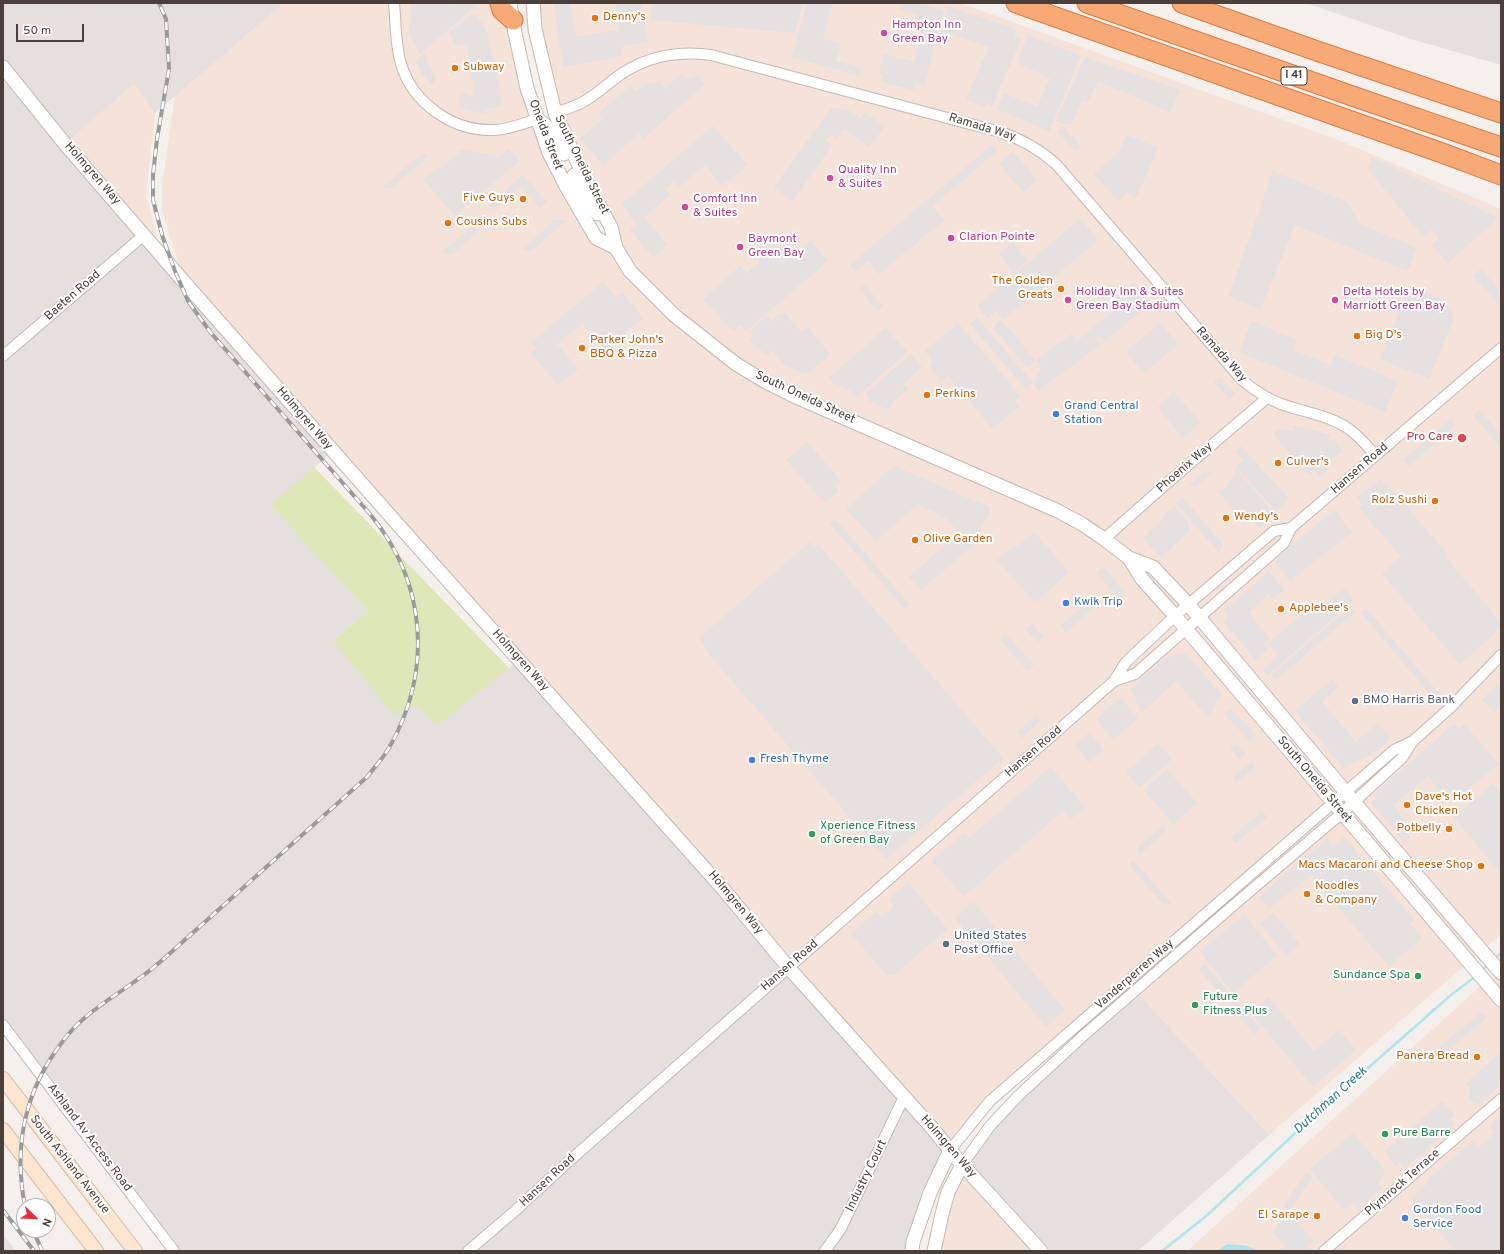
<!DOCTYPE html>
<html>
<head>
<meta charset="utf-8">
<style>
  body { margin:0 }
  #map { position:relative; width:1504px; height:1254px; overflow:hidden; background:#f5f0ec; font-family:Overpass,sans-serif }
  canvas { display:block }
  .frame { position:absolute; inset:0; border:4px solid #4a3f3a; pointer-events:none }
  .north { position:absolute; left:16px; top:1198px; width:40px; height:40px; box-sizing:border-box; background:#fff; border:1px solid #b7b2b0; border-radius:50%; rotate:113deg; font-size:11px; font-weight:700; line-height:16px; text-align:center; color:#4a3f3a }
  .north::after { content:''; display:block; margin:auto; width:14px; height:18px; background:#ef293f; clip-path:polygon(50% 0,100% 100%,50% 72%,0 100%) }
  .scale { position:absolute; left:16px; top:24px; width:68px; height:18px; box-sizing:border-box; border:2px solid #4a3f3a; border-top:0; padding-left:5px; font-size:12px; line-height:14px; white-space:nowrap; color:#4a3f3a; -webkit-text-stroke:3px #fff; paint-order:stroke }
</style>
</head>
<body>
<div id="map">
<canvas width="1504" height="1254"></canvas>
<div class="frame"></div>
<div class="north">N</div>
<div class="scale">50 m</div>
</div>
<script>
const context = document.querySelector('canvas').getContext('2d');
context.lineJoin = 'round';
function fill(path, color) { context.fillStyle = color; context.fill(path, 'evenodd'); }
function trace(path, color, width, dash) { context.strokeStyle = color; context.lineWidth = width; context.lineCap = dash ? 'butt' : 'round'; context.setLineDash(dash || []); context.stroke(path); }
function label(font, color, halo, rows, align = 'center') {
  context.font = font + ' Overpass,sans-serif'; context.lineWidth = 4; context.setLineDash([]); context.textBaseline = 'middle'; context.strokeStyle = halo; context.fillStyle = color; for (const [text, x, y, turn = 0] of rows) {
    context.save(); context.translate(x, y); context.rotate((+turn || 0) * Math.PI / 180); context.textAlign = isNaN(turn) ? turn : align; if (halo) context.strokeText(text, 0, 0); context.fillText(text, 0, 0); context.restore();
  }
}
fill(new Path2D(`
  M284 3H499L515 33 537 119 596 238 615 247 555 113 533 3H960L1336 139 1501 209V934L1269 1135 1127 983 990 1101 950 1150 185 283 162 211V185L175 95Z
  M134 82 155 113 146 195 162 257 65 144Z
  M1501 975V1251H1187L1485 982Z
  M962 1165 1041 1251H934Z`), '#f5e2d9');
fill(new Path2D(`
  M3 3H284L155 113 134 83 65 144 333 451 272 505 368 611 333 641 417 705 436 725 519 660 950 1150 912 1251H174L3 1025Z
  M1306 3H1501V65L1411 39Z
  M1135 991 1269 1135 1138 1251H1041L962 1165 990 1126Z
  M3 1235 16 1251H3Z`), '#e5e0dd');
fill(new Path2D(`
  M314 467 509 668 436 726 417 705 395 715 333 641 368 611 271 505Z`), '#dee7b8');
fill(new Path2D(`
  M411 3H450L453 6 457 3H479L420 54 409 34Z
  M554 3H570L577 37 619 30 615 3H641L648 42 622 47V56L563 67 554 6Z
  M652 3H803L795 33 651 20Z
  M807 3H832L823 38 841 44 836 61 862 69 860 76 792 57Z
  M900 3H916L944 10 924 85 916 83 914 90 881 82 883 75 879 73 884 54 914 62 923 25 916 23 918 14 899 9Z
  M948 6 1017 29 1014 36 1021 39 992 106 986 103 985 107 966 99 989 47 941 31Z
  M470 15H476L486 29 503 105 485 110V113H478L460 107 458 101 462 93 472 96 474 94 467 43 458 47 449 33Z
  M1028 35 1081 56 1049 131 997 109 1004 93 1037 107 1050 78 1017 63Z
  M424 54 435 78 432 86 422 73 416 61Z
  M1085 57 1180 90 1170 112 1098 81 1088 102 1082 100 1072 123 1063 124 1056 121Z
  M682 73 687 79 698 75 705 84 644 138 639 133 603 165 580 139 602 120 599 113 631 86 636 91 645 84 659 82 665 89Z
  M832 107 850 111 861 118 865 113 885 126 869 147 844 128 837 138 831 134 826 141 832 145 792 202 774 187Z
  M713 126 747 165 722 186 705 165 679 187 674 181 665 189 670 195 644 217 667 245 653 257 630 230 636 225 622 204Z
  M1063 126 1081 147 1075 151 1057 131Z
  M1127 135 1158 148 1136 198 1127 193 1119 202 1094 174 1119 152Z
  M992 145 997 151 932 206 944 220 879 274 868 261 855 271 850 265Z
  M463 149 495 156 497 159 509 149 519 161 455 216 423 179 438 167 440 169Z
  M1013 152 1037 180 1023 192 999 164Z
  M421 154 428 156 390 189 383 187Z
  M1372 157 1498 218 1448 263 1432 245 1439 238 1432 229 1424 237 1367 168Z
  M1273 171 1347 202 1360 224 1417 248 1407 271 1295 225 1260 310 1229 296Z
  M523 175 547 203 540 208 522 186 493 210 489 205Z
  M1080 219 1098 240 1004 319 997 310 987 318 977 306Z
  M555 220H567L531 251 522 250Z
  M472 227 481 229 451 255 442 252Z
  M774 237 792 258 811 241 828 261 746 331 741 325 733 331 703 299 740 266 747 273 761 261 755 253Z
  M1013 242 1028 260 1014 272 999 254Z
  M1481 269 1501 292V307L1473 276Z
  M603 282 616 297 622 292 643 318 605 350 582 323 557 344 578 369 558 385 531 353 536 349 531 343Z
  M1134 282 1150 303 1105 341 1100 335 1095 339 1100 345 1038 391 1034 384 1041 367 1036 360 1072 334 1077 341 1122 304 1116 297Z
  M865 284 883 307 878 311 859 288Z
  M1410 286 1440 298 1455 315 1429 379 1380 359Z
  M780 314H786L801 332 808 327 830 354 806 375 786 366 773 350 767 355 749 341 755 336 750 331 767 316 771 321Z
  M977 318 1033 383 1026 389 970 324Z
  M1001 320 1036 360 1027 367 993 328Z
  M1251 321 1297 340 1294 350 1331 366 1335 355 1398 381 1385 412 1239 352Z
  M958 323 1020 396 1014 401 1019 407 992 428 948 376 941 381 929 366 933 362 925 351Z
  M1160 323 1178 344 1144 373 1126 352Z
  M886 328 907 352 856 397 851 391 833 383 829 378Z
  M911 354 922 367 903 384 908 389 892 403 889 410 869 401 870 400 865 394Z
  M1220 377 1235 394 1229 399 1214 382Z
  M1174 392 1200 422 1183 438 1158 407Z
  M1480 410 1501 435V448L1473 415Z
  M1451 419 1456 425 1409 466 1403 459Z
  M1295 425 1330 435 1328 442 1334 439 1343 451 1325 464 1329 469 1320 476 1315 470 1309 475 1273 434 1278 429 1293 431Z
  M807 442 841 481 835 486 839 491 825 503 786 460Z
  M1241 446 1289 499 1276 511 1236 467 1243 460 1235 451Z
  M894 466 991 508 973 545 921 590 909 577 959 533 946 518 918 504 876 541 846 509Z
  M1236 469 1275 515 1259 528 1251 518 1243 520 1218 491 1224 489 1233 477Z
  M1206 471 1213 472 1196 486 1189 485Z
  M1380 479 1385 485 1387 484 1448 555 1445 557 1501 622V628L1460 664 1382 574 1401 556 1359 508 1363 505 1357 498Z
  M1183 498 1223 545 1219 553 1176 503Z
  M1174 506 1188 521 1189 529 1188 532 1161 557 1143 538 1162 520 1161 518Z
  M1334 510 1352 532 1290 581 1274 561Z
  M835 519 909 604 904 608 830 524Z
  M1035 533 1069 572 1035 602 997 560 1011 548 1013 549Z
  M810 542 815 547 818 544 1003 758 886 859 703 647 705 645 699 638Z
  M1103 567 1126 594 1120 599 1096 573Z
  M1269 571 1284 590 1273 599 1269 594 1248 613 1270 638 1264 643 1268 649 1256 660 1223 621 1228 616 1224 610Z
  M1344 588 1354 600 1268 675 1263 670 1278 656 1268 644 1309 608 1314 613Z
  M1094 597 1099 603 1066 632 1060 626Z
  M1350 607 1355 612 1276 680 1271 675Z
  M1366 608 1441 696 1436 701 1361 613Z
  M1032 623 1044 637 1038 642 1026 629Z
  M1005 633 1034 665 1028 671 999 639Z
  M1180 653 1187 655 1222 695 1217 700 1212 712 1207 716 1176 681 1142 712 1137 706 1135 695 1130 689 1170 654 1173 657Z
  M1332 679 1338 687 1322 702 1356 742 1378 723 1391 738 1373 754 1349 764 1344 768 1295 711Z
  M1501 682V706L1494 712 1482 699Z
  M1121 698 1138 718 1113 740 1096 719Z
  M1230 708 1256 735 1250 741 1224 714Z
  M1037 715 1041 720 1022 738 1017 732Z
  M1454 724 1459 729 1464 724 1499 764 1450 803 1428 776 1393 805 1412 829 1408 842 1406 844 1371 803 1377 798 1374 795 1377 791Z
  M1089 733 1104 750 1089 762 1075 745Z
  M1236 743 1246 754 1240 759 1230 748Z
  M1158 744 1172 759 1140 787 1126 772Z
  M1253 760 1255 768 1235 784 1234 776Z
  M1051 767 1085 808 1071 819 1064 810 964 896 932 861 964 833 969 838Z
  M1167 769 1197 803 1173 824 1144 790Z
  M1493 784 1501 794V874L1454 817Z
  M1262 811 1267 817 1236 843 1232 837Z
  M1165 823V832L1138 856V847Z
  M1344 837 1414 920 1410 924 1422 938 1389 966 1310 875 1269 909 1259 897 1327 839 1333 846Z
  M1133 860 1171 903 1164 905 1129 865Z
  M908 883 947 929 895 974 887 975 851 934 876 912 881 917 894 906 889 899Z
  M973 902 1065 1010 1046 1027 955 918Z
  M1273 913 1300 944 1286 956 1260 924Z
  M1244 915 1277 955 1233 993 1200 952Z
  M1205 964 1260 1028 1254 1034 1199 969Z
  M1268 997 1314 1051 1339 1030 1356 1050 1313 1086 1250 1012Z
  M1480 1013 1487 1017 1431 1065 1423 1061Z
  M1501 1052V1085L1479 1104 1470 1101V1088L1466 1083Z
  M1442 1101 1455 1115 1450 1119 1455 1125 1405 1168 1400 1162 1396 1166 1384 1152Z
  M1501 1116V1251H1456L1411 1199 1427 1184 1426 1182 1472 1141 1479 1147 1495 1133 1489 1126Z
  M1353 1133 1382 1167 1385 1176 1378 1182 1382 1188 1358 1208 1353 1202 1344 1210 1310 1169Z
  M1306 1173 1313 1177 1290 1210 1283 1207Z
  M1289 1213 1314 1241 1302 1251H1289L1272 1232 1284 1217Z`), '#e4e1e0');
fill(new Path2D(`
  M1227 1244 1247 1246 1260 1251H1217Z`), '#ade4ee');
trace(new Path2D(`
  M1494 959 1501 953
  M1481 971 1489 964
  M1162 1251 1204 1218 1318 1112 1451 995 1476 976`), '#ade4ee', 2.5);
const minor = new Path2D(`
  M394 3C396 23 395 44 401 64 413 104 454 132 495 130 510 129 523 124 537 119
  M555 113C564 110 573 107 581 103 593 97 603 88 613 80 642 57 675 50 711 55L1000 132C1022 139 1039 149 1056 164L1242 380C1254 390 1266 398 1281 404 1303 412 1329 415 1349 429 1359 436 1367 446 1375 455
  M3 356 144 235
  M1104 539 1173 478 1267 398
  M1114 681 1135 674 1284 543 1291 528 1501 348
  M3 1025 174 1251
  M950 1150 990 1101 1394 750 1413 741
  M962 1165 990 1126 1018 1096 1083 1036 1235 904 1342 813 1402 758 1413 741 1451 707 1501 655
  M468 1251 516 1210 568 1162 1114 681 1126 662 1175 616 1274 531 1291 528
  M825 1251 840 1230 846 1218 904 1097
  M1324 1251 1501 1099`);
const tertiary = new Path2D(`
  M510 3 515 33 527 88 549 153 566 186 596 238 616 248
  M533 3 535 29 555 113 585 179 611 227 616 248 630 271 674 315 736 364 764 381 794 396 1058 511 1082 524 1104 539 1129 558 1153 567 1188 604 1354 802 1501 973
  M3 67 65 144 185 283 401 528 724 890 788 967 933 1129 957 1159 1041 1251
  M538 120C551 127 559 141 564 154
  M574 175 585 200 598 214
  M1129 558 1142 579 1175 616 1501 1000
  M912 1251 913 1242 930 1193 950 1150
  M934 1251 942 1214 948 1192 962 1165`);
const secondary = new Path2D(`
  M3 1079 135 1251
  M3 1130 96 1251`);
const motorway = new Path2D(`
  M500 3 502 10 513 20
  M1016 3 1445 154 1501 175
  M1087 3 1358 98 1501 147
  M1182 3 1317 51 1501 113`);
trace(minor, '#c4b8b2', 12);
trace(tertiary, '#c4b8b2', 15);
trace(secondary, '#d5baa0', 16);
trace(motorway, '#d67b45', 21);
trace(minor, '#fff', 10);
trace(tertiary, '#fff', 13);
trace(secondary, '#fce6cf', 14);
trace(motorway, '#f7aa76', 19);
const rail = new Path2D(`
  M25 1206C14 1152 23 1098 55 1052 62 1042 69 1032 78 1024 95 1007 115 996 134 982 146 974 157 965 168 955L367 777C374 768 383 758 389 748 433 671 427 583 370 514L211 333 188 301 175 271 163 238 153 200V175L157 139 169 69 166 19 159 3
  M3 1210 34 1251
  M33 1230 42 1251`);
trace(rail, '#9a9a9a', 4);
trace(rail, '#fff', 2.5, [8]);
for (const [x, y, r, color] of [
  [595,18,4,"#e8710a"],
  [884,33,4,"#d1479c"],
  [455,68,4,"#e8710a"],
  [830,178,4,"#d1479c"],
  [523,199,4,"#e8710a"],
  [685,207,4,"#d1479c"],
  [448,223,4,"#e8710a"],
  [951,238,4,"#d1479c"],
  [740,247,4,"#d1479c"],
  [1061,289,4,"#e8710a"],
  [1068,300,4,"#d1479c"],
  [1335,300,4,"#d1479c"],
  [1357,336,4,"#e8710a"],
  [582,348,4,"#e8710a"],
  [927,395,4,"#e8710a"],
  [1056,414,4,"#3f7fe0"],
  [1462,438,5,"#e0444e"],
  [1278,463,4,"#e8710a"],
  [1435,501,4,"#e8710a"],
  [1226,518,4,"#e8710a"],
  [915,540,4,"#e8710a"],
  [1066,603,4,"#3f7fe0"],
  [1281,609,4,"#e8710a"],
  [1355,701,4,"#5c6f8a"],
  [752,760,4,"#3f7fe0"],
  [1407,805,4,"#e8710a"],
  [1449,829,4,"#e8710a"],
  [812,834,4,"#2e9e5b"],
  [1481,866,4,"#e8710a"],
  [1307,894,4,"#e8710a"],
  [946,944,4,"#5c6f8a"],
  [1418,976,4,"#2e9e5b"],
  [1195,1005,4,"#2e9e5b"],
  [1477,1057,4,"#e8710a"],
  [1385,1134,4,"#2e9e5b"],
  [1317,1216,4,"#e8710a"],
  [1405,1218,4,"#3f7fe0"]
]) { const dot = new Path2D(); dot.arc(x, y, r, 0, 2 * Math.PI); context.fillStyle = color; context.fill(dot); trace(dot, '#fff', 1.5); }
for (const [x, y, w] of [
  [1294,76,26]
]) { const box = new Path2D(); box.roundRect(x - w / 2, y - 9, w, 18, 3); context.fillStyle = '#fff'; context.fill(box); trace(box, '#4a3f3a', 1); }
label('bold 11px', '#4a3f3a', null, [
  ["I 41",1294,76]
]);
label('12px', '#c56008', '#fff', [
  ["Denny's",603,18],
  ["Subway",463,68],
  ["Five Guys",515,199,"right"],
  ["Cousins Subs",456,223],
  ["The Golden",1053,282,"right"],
  ["Greats",1053,296,"right"],
  ["Big D's",1365,336],
  ["Parker John's",590,341],
  ["BBQ & Pizza",590,355],
  ["Perkins",935,395],
  ["Culver's",1286,463],
  ["Rolz Sushi",1427,501,"right"],
  ["Wendy's",1234,518],
  ["Olive Garden",923,540],
  ["Applebee's",1289,609],
  ["Dave's Hot",1415,798],
  ["Chicken",1415,812],
  ["Potbelly",1441,829,"right"],
  ["Macs Macaroni and Cheese Shop",1473,866,"right"],
  ["Noodles",1315,887],
  ["& Company",1315,901],
  ["Panera Bread",1469,1057,"right"],
  ["El Sarape",1309,1216,"right"]
], 'left');
label('12px', '#b23c85', '#fff', [
  ["Hampton Inn",892,26],
  ["Green Bay",892,40],
  ["Quality Inn",838,171],
  ["& Suites",838,185],
  ["Comfort Inn",693,200],
  ["& Suites",693,214],
  ["Clarion Pointe",959,238],
  ["Baymont",748,240],
  ["Green Bay",748,254],
  ["Holiday Inn & Suites",1076,293],
  ["Green Bay Stadium",1076,307],
  ["Delta Hotels by",1343,293],
  ["Marriott Green Bay",1343,307]
], 'left');
label('12px', '#4a3f3a', '#fff', [
  ["Ramada Way",982,128,17],
  ["Oneida Street",545,135,69],
  ["South Oneida Street",581,165,64],
  ["Holmgren Way",92,174,49],
  ["Baeten Road",73,296,-41],
  ["Ramada Way",1221,355,48],
  ["South Oneida Street",805,398,25],
  ["Holmgren Way",304,419,49],
  ["Phoenix Way",1185,468,-41],
  ["Hansen Road",1360,469,-41],
  ["Holmgren Way",520,661,48],
  ["Hansen Road",1034,752,-41],
  ["South Oneida Street",1314,780,50],
  ["Holmgren Way",735,903,50],
  ["Hansen Road",790,966,-41],
  ["Vanderperren Way",1135,975,-41],
  ["Ashland Av Access Road",89,1138,53],
  ["Holmgren Way",948,1147,49],
  ["South Ashland Avenue",69,1165,52],
  ["Industry Court",867,1176,-64],
  ["Hansen Road",548,1181,-43],
  ["Plymrock Terrace",1403,1183,-41]
]);
label('12px', '#366cbe', '#fff', [
  ["Grand Central",1064,407],
  ["Station",1064,421],
  ["Kwik Trip",1074,603],
  ["Fresh Thyme",760,760],
  ["Gordon Food",1413,1211],
  ["Service",1413,1225]
], 'left');
label('12px', '#be3a42', '#fff', [
  ["Pro Care",1453,438]
], 'right');
label('12px', '#4e5e75', '#fff', [
  ["BMO Harris Bank",1363,701],
  ["United States",954,937],
  ["Post Office",954,951]
], 'left');
label('12px', '#27864d', '#fff', [
  ["Xperience Fitness",820,827],
  ["of Green Bay",820,841],
  ["Sundance Spa",1410,976,"right"],
  ["Future",1203,998],
  ["Fitness Plus",1203,1012],
  ["Pure Barre",1393,1134]
], 'left');
label('italic 13px', '#2e7b8a', '#fff', [
  ["Dutchman Creek",1331,1101,-42]
]);
</script>
</body>
</html>
